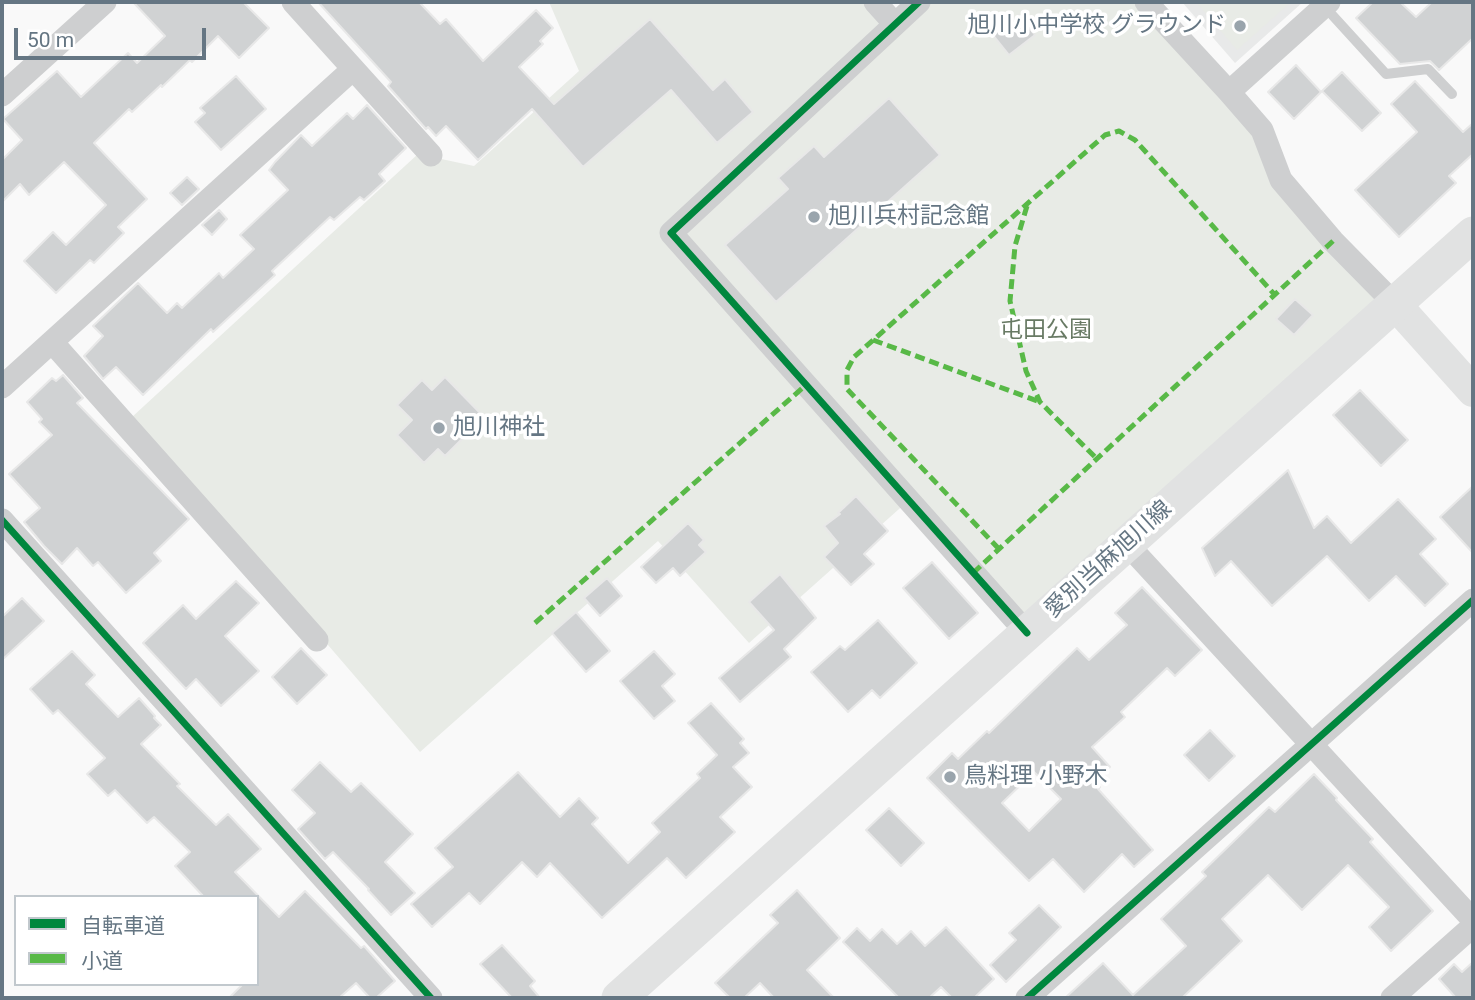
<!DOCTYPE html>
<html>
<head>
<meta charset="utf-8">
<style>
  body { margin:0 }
  #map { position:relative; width:1475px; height:1000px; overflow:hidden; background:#f9f9f9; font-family:Roboto,"Noto Sans JP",sans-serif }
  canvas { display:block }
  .frame { position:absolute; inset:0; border:4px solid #657683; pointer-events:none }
  .legend { position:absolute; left:14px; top:895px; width:245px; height:91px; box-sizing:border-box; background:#fff; border:2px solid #c1c8cd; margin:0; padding:9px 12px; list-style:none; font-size:21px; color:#657683 }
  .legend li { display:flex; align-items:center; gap:14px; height:35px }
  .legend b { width:35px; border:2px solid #c1c8cd }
  .scale { position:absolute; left:14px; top:28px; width:192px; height:32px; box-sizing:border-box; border:4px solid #657683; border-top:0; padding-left:9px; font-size:21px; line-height:24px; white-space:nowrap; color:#657683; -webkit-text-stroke:5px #fff; paint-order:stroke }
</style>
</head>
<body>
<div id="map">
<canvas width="1475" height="1000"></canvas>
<div class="frame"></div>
<ul class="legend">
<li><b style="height:9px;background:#00873e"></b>自転車道</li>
<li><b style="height:9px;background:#58b947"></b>小道</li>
</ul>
<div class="scale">50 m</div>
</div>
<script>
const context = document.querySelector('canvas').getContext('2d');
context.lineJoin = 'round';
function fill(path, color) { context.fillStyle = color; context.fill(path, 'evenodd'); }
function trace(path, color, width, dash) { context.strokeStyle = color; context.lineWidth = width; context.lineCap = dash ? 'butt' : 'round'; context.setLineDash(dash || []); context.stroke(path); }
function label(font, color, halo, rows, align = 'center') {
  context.font = font + ' Roboto,"Noto Sans JP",sans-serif'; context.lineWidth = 7; context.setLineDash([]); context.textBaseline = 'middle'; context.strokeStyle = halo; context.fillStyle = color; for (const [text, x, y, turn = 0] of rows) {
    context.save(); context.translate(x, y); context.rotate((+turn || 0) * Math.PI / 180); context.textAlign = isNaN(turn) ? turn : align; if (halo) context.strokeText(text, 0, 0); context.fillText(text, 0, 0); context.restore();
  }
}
fill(new Path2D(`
  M1182 2H1303L1235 63Z`), '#e8e9e9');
fill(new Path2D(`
  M549 2H875L894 22 919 2H1145L1262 130 1281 180 1395 304 1027 633 908 501 749 643 658 541 420 752 132 417 418 154 474 166 579 71Z
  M1196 2H1291L1237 50Z`), '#e8ebe6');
const building = new Path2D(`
  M133 2H243L269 28 239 58 218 36 192 62 190 60 162 87 161 85 132 112 129 109 94 143 147 199 118 227 124 233 94 263 90 260 56 293 24 261 53 232 66 245 106 205 64 162 29 195 20 184 2 202V160L22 140 3 119 57 71 81 97 128 53 137 63 165 36Z
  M318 2H419L440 24 446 19 483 61 536 10 553 28 540 41 543 44 519 67 554 104 650 19 713 90 725 79 753 112 717 143 671 90 583 167 532 109 478 160 446 126 436 136 428 127 426 129 388 86 391 82Z
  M1373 2H1400L1416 17 1432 2H1473V38L1439 70 1430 61 1400 64 1356 18Z
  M1019 15 1035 35 1009 55 993 35Z
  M1296 65 1321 92 1294 119 1268 92Z
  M1342 72 1381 113 1362 131 1322 91Z
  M236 76 266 109 221 150 195 122 205 113 200 108Z
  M1415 81 1463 132 1473 123V154L1449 176 1456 183 1399 237 1355 190 1417 132 1391 104Z
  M889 98 940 155 776 302 725 245 788 189 778 178 814 146 824 157Z
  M367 105 406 148 379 174 385 181 364 200 360 197 334 220 330 217 272 271 275 275 213 332 211 329 143 395 116 367 103 379 84 356 103 336 93 326 138 283 167 313 177 303 182 308 219 273 223 278 254 249 240 235 288 190 269 170 275 162 301 135 312 146 347 113 353 119Z
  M187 177 199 189 182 205 170 193Z
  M219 210 227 219 212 235 202 225Z
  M1295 299 1313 315 1294 335 1276 319Z
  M63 375 83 398 77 403 189 519 154 553 161 561 126 593 98 562 93 566 77 548 62 564 44 546 24 522 40 508 9 474 52 435 39 422 42 419 27 402 52 378 56 381Z
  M445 377 484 417 445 456 438 449 424 463 397 435 412 420 397 405 422 380 432 390Z
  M1360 390 1408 440 1381 466 1333 415Z
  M1288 470 1314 528 1327 516 1351 543 1398 499 1436 539 1420 554 1448 584 1425 606 1396 576 1369 601 1327 556 1272 606 1231 561 1215 576 1202 548Z
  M1473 486V553L1440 517Z
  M856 496 888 531 864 554 874 564 851 585 824 557 838 543 824 526 840 514 838 513Z
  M688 523 704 540 699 545 706 552 680 576 673 568 656 583 641 567Z
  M932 562 978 613 949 639 903 588Z
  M780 574 816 618 784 649 791 657 740 702 719 678 774 630 749 602Z
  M607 578 622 596 600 616 584 598Z
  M236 581 259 603 225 636 259 671 221 706 196 679 186 689 143 643 183 605 196 619Z
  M1142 587 1202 650 1175 676 1167 668 1121 712 1125 717 1092 747 1110 767 1094 782 1100 787 1098 789 1153 850 1134 867 1122 854 1084 892 1053 859 1029 881 927 778 952 753 958 759 987 731 989 733 1077 648 1089 660 1127 625 1115 613ZM1034 772 1061 799 1029 831 1002 803Z
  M22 598 44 621 2 660V617Z
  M576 612 610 651 586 672 552 633Z
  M878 620 917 663 880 698 872 690 848 712 811 672 840 646 845 650Z
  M301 648 327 675 297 704 272 677Z
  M72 651 95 675 86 684 118 717 139 698 155 716 154 718 161 725 141 744 180 784 177 786 216 825 228 814 261 849 235 872 279 917 305 891 361 948 364 946 395 981 376 998H370L356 983 339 998H229L243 984H257V897H204L175 866 190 852 154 817 147 823 115 790 108 796 87 774 105 758 58 710 53 714 30 689Z
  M654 651 675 674 662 686 675 701 654 719 620 681Z
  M711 703 744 739 740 743 749 753 733 767 752 787 720 817 735 832 686 878 667 858 602 918 550 863 537 877 522 862 480 904 469 893 432 927 411 904 453 867 435 848 518 772 560 817 579 798 598 818 592 824 628 863 660 832 652 823 700 778 697 774 717 755 688 723Z
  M1210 730 1235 756 1209 781 1184 755Z
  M320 762 351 792 361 783 413 834 385 862 415 893 391 915 368 890 369 889 333 852 325 859 298 829 315 813 292 790Z
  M1314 774 1337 798 1336 800 1373 839 1370 842 1433 911 1391 951 1369 927 1389 907 1348 865 1302 910 1268 875 1222 919 1242 941 1182 998H1065L1103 963 1133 995 1186 946 1161 919 1206 876 1202 872 1269 807 1275 812Z
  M889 808 924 843 901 866 866 830Z
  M797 890 840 938 807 970 834 998H774L760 983 744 998H730L715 983 778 923 770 915Z
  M1039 905 1061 927 1006 982 990 965 1016 940 1009 933Z
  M946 927 994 979 974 998H952L941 987 929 998H899L843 942 857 928 870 941 882 929 897 944 911 931 925 946Z
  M502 945 535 981 530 986 540 998H512L480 964Z
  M1473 962V998H1456L1439 979 1454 964 1462 972Z`);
fill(building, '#d0d2d3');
trace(building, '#e8e8e8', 2);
trace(new Path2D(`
  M1324 6 1386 74 1428 69 1452 94`), '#cecfd0', 10);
trace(new Path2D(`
  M293 2 431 155
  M875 2 894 23
  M919 2 671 233 1027 633
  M1146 2 1229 92 1262 130 1281 180 1333 241 1395 304
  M1229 92 1329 2
  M2 95 105 2
  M52 342 317 640
  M2 387 353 69
  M2 520 431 998
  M1127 544 1473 920
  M1027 998 1473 600
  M1392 998 1473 926`), '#cecfd0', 23);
trace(new Path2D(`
  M1395 304 1473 391`), '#e1e2e2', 32);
trace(new Path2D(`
  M619 998 1473 234`), '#e1e2e2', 35);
trace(new Path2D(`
  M1027 206 1015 246 1010 301 1026 371 1040 402 1097 459
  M873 340 1040 402
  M999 549 847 389V370L854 357 1105 135 1119 131 1135 140 1275 295
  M973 573 1333 241
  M535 623 806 385`), '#58b947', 5, [10, 5]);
trace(new Path2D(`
  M919 2 671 233 1027 633
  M2 520 431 998
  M1027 998 1473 600`), '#00873e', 7);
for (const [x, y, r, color] of [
  [1240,26,7,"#99a4ac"],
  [814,217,7,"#99a4ac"],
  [439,428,7,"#99a4ac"],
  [950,777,7,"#99a4ac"]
]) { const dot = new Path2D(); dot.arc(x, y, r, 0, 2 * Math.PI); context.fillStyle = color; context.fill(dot); trace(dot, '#fff', 2.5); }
label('23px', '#657683', '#fff', [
  ["旭川小中学校 グラウンド",1226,26,"right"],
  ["旭川兵村記念館",828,217],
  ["旭川神社",453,428],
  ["鳥料理 小野木",964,777]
], 'left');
label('23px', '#687a64', '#fff', [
  ["屯田公園",1046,331]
]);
label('23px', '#657683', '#fff', [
  ["愛別当麻旭川線",1109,560,-42]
]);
</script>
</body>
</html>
